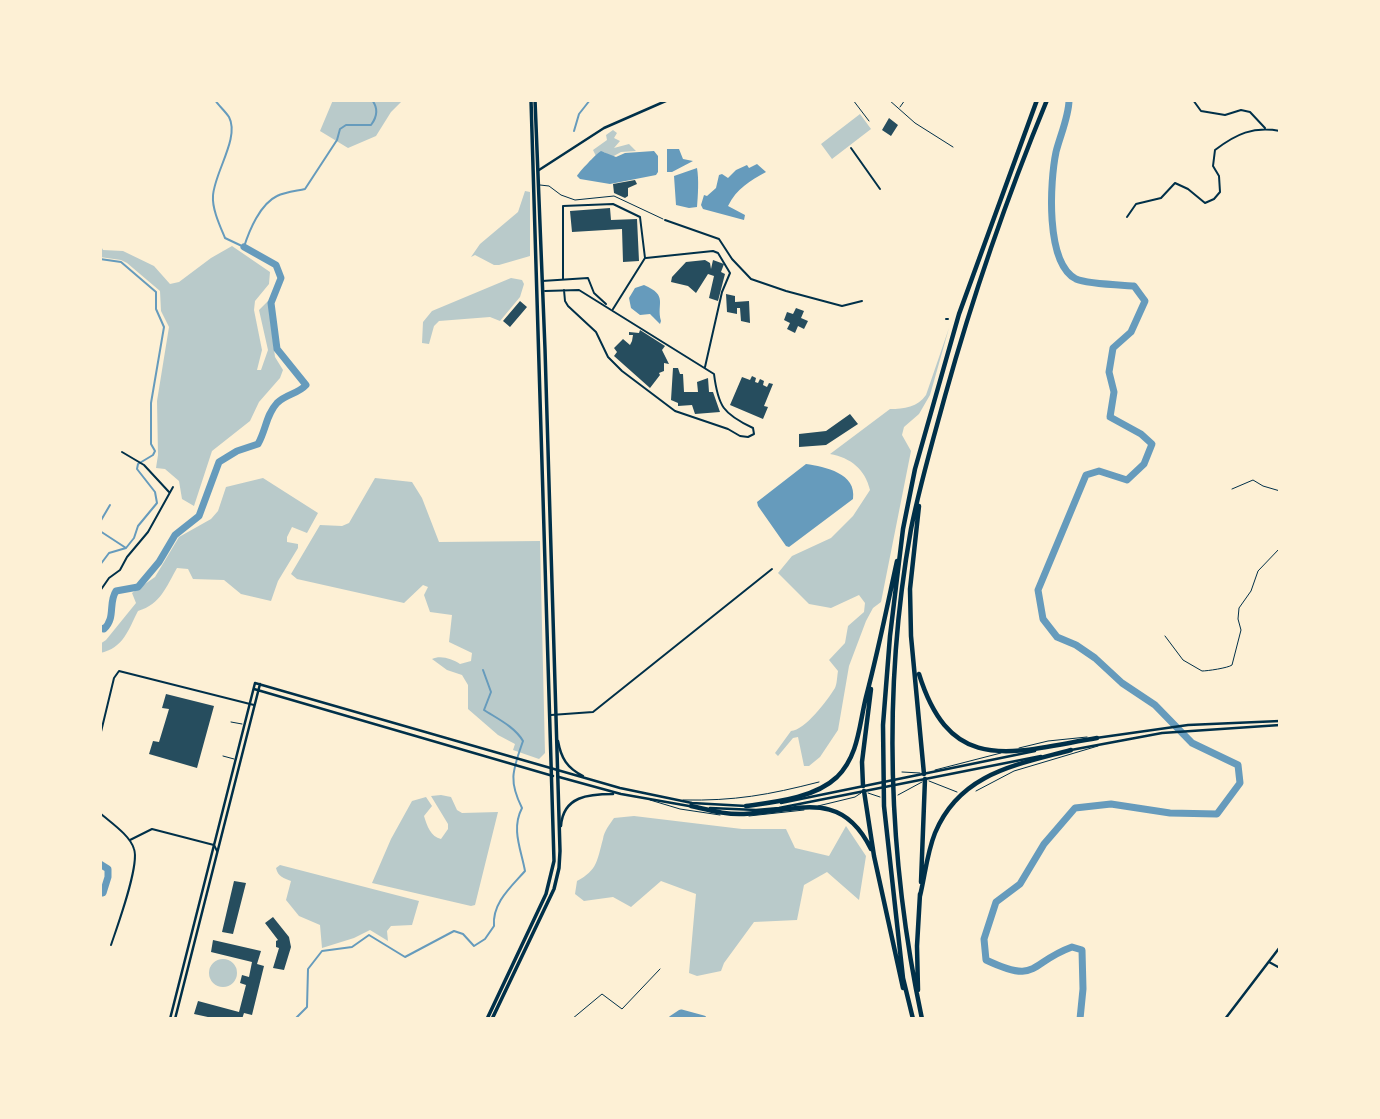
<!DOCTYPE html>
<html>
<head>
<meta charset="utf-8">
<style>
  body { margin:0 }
  #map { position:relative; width:1380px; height:1119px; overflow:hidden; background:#fdf0d5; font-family:"Times New Roman",serif }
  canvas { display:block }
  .frame { position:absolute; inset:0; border:102px solid #fdf0d5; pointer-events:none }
</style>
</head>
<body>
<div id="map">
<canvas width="1380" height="1119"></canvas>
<div class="frame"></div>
</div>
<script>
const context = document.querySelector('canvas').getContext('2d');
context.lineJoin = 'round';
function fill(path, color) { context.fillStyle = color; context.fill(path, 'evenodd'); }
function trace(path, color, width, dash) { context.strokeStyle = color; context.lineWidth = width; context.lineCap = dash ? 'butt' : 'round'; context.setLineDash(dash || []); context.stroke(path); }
fill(new Path2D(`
  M333 100H403L391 112 376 136 348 148 320 131Z
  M860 114 871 129 832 159 821 144Z
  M613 130 617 133 614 138 620 141 614 148 629 144 636 151 621 152 612 157 604 152 596 156 593 150 607 140 606 135Z
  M525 191 530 192V256L499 265H494L475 255 471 257 480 244 518 212Z
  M100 244 103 250 123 251 154 266 170 284 179 282 211 258 232 246 270 272 269 284 255 301 254 310 262 350 257 370H261L268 350 259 310 268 301 275 357 283 370 280 378 259 402 250 421 212 451 194 506 182 499 179 481 165 469 156 468 158 455 157 401 169 327 161 311 160 291 127 263 121 260 100 257Z
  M511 278 522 280 524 284 520 297 500 321 490 317 439 321 434 326 429 344 422 343 423 322 432 311Z
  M949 328 930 395 919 414 904 427 902 435 911 451 881 602 873 608 866 621 849 666 838 730 820 757 809 766H804L798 737 793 738 778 756 775 753 791 731C805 730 827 701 835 688 837 684 837 677 838 671L829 660 845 643 848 626 864 612 865 603 859 595 831 608 809 604 778 573 792 556 831 538 853 516 870 490C865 469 851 458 830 454L890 409C904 409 918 407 926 395Z
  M263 478 318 513 307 533 292 527 287 537V542L298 544V548L278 581 271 601 241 594 224 580 193 579 188 569 177 568C166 587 161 604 138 611 128 630 124 648 100 653V644L106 640 136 603 132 593 155 577 179 537 211 519 218 511 226 487Z
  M375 478 412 482 422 498 439 542 540 541 545 753 539 759 513 750 515 744 498 735 468 709V685L462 675 447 670 432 659C441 655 452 659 460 664L471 661 472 653 449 642 452 615 430 612 424 595 428 587 423 585 404 603 297 579 291 574 320 525 342 526 349 523Z
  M441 795 451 797 457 810 462 813 498 812 475 905 471 906 372 883 391 839 412 801 426 797 432 806 424 816C427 826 431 837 441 839L448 829V824L431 796Z
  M634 816 742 829H786L795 848 829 856 846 826 866 856 859 900 827 872 804 885 797 920 754 922 724 963 721 971 697 976 689 973 696 894 661 881 631 907 613 897 584 901 575 894 577 881C598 870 597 860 603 839 604 831 610 824 614 818Z
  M280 865 419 901 412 925 391 926 387 931 388 941 370 930 354 938 322 948 320 925 299 916 286 900 291 881C284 878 278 877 276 868Z
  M209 973a14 14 0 1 1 28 0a14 14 0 1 1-28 0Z`), '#b9caca');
fill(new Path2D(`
  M667 149H679L683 159 693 161 672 172H667Z
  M601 151 616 157 625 153 654 151 658 156V172L656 175 610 184 580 179 577 176C579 172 596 154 601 151Z
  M757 164 766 172C750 181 737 188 728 206L745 215 744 220 703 209 701 205 704 195 707 196 716 188 719 175 722 174 728 178 736 170 747 165 749 168Z
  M697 168C699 179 698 196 697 207L689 208 676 205 674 176Z
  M644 285C669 296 656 303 661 321L660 324 650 314 640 315 631 308 629 298 635 288Z
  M806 464C825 467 857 473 853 499L789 547 786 546 758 506 757 502Z`), '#669bbc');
trace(new Path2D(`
  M215 100C219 106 225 111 229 117 240 138 214 173 213 196 212 209 220 226 225 238L244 247C249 231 260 204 277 196 285 192 296 191 305 189L337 140 340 129 346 125H371C377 117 379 109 372 100
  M574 131 579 114 590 100
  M100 259 121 262 156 292V309L164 327 151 403V444L155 451 153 455 138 464 137 469 155 492 157 503 138 526 134 538 126 548 109 553 100 565
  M100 522 110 505
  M100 524V531L126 548
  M295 1019 307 1007 308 969 322 951 352 947 369 935 405 957 454 931 463 934 474 946 485 939 494 926C492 903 511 887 525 871 521 849 511 829 522 808 508 780 513 770 523 741 515 727 498 719 484 710L491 692 483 670`), '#669bbc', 2);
trace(new Path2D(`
  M1069 100C1069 116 1060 136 1056 152 1050 181 1045 263 1076 279 1087 284 1121 285 1134 286L1145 301 1131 332 1113 348 1109 372 1114 392 1110 417 1141 434 1152 444 1144 464 1127 480 1099 471 1086 475 1038 590 1043 619 1057 637 1076 645 1095 658 1122 683 1155 705 1192 743 1238 765 1240 783 1217 814 1170 813 1111 804 1075 808 1044 844 1020 884 996 902 984 939 986 960C1039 985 1028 963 1072 947L1082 950 1083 989 1080 1019
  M100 628 104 629C116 618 108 603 116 591L138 587 159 562 175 535 199 516 219 462 237 451 258 444C266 430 266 415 277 403 286 394 298 394 306 385L277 349 271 303 281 278 276 265 244 247
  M100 864 108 869V877L103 893H100
  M672 1019 681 1013 703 1019`), '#669bbc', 7);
fill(new Path2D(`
  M889 118 898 125 891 136 882 130Z
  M635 180 637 184 628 188V196L625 198 614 193 613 184Z
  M610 208 611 220 637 219 639 261 623 262 622 229 572 232 570 211Z
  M705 260 710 263 711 269 713 260 724 264 721 272 725 274 718 301 709 298 714 276 708 274 696 293 688 286 671 282 672 277 686 262Z
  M726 294 735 296V302L749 301 750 323 741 321 740 308H737V314L727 312Z
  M520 301 527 307 510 327 503 321Z
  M796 308 804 311 801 318 808 321 804 329 798 326 795 333 787 329 790 323 784 320 787 312 793 314Z
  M640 330 665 346 662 350 669 364 664 363V371L659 373 660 375 650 388 614 356 617 352 614 348 623 339 630 345 632 341 633 335H629V332L639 333Z
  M673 368H678L680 374H683L684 392H698L697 382 708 378 709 392H713L720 412 695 414 692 405 678 406V403L671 400Z
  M752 376 756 378 755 382 758 383 760 379 764 381 763 385 767 387 769 383 773 384 764 406 768 407 763 419 730 405 742 377 750 380Z
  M850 414 858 424 826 445 799 447V434L826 431Z
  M166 694 214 706 197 768 149 754 153 741 159 742 166 719 169 709 162 708Z
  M234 881 246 883 233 934 222 932Z
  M273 917 289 937 291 947 284 970 273 968 279 948 276 947V941L278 940 265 923Z
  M213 940 261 951 257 964 264 966 252 1015 244 1013 242 1019H217L194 1014 198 1001 239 1012 246 985 240 983 242 975 249 977 252 962 211 952Z`), '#264d5e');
trace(new Path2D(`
  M853 100 869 121
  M889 100 915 123 953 147
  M900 107 905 100
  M540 185 549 186 561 195 575 200 614 196 663 219
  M1232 489 1253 480 1263 486 1280 491
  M1165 636 1183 660 1202 671C1207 671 1228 668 1232 665L1241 630 1238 619 1239 608 1251 591 1258 571 1280 548
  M231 722 242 724
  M1019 748 1048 741 1087 737
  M223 756 234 759
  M935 770 1001 753
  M902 772 920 773
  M929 781 957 792
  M976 791 1014 771 1098 746
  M868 793 880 797
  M898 795 922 782
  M650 800 680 809 720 815
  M683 800C735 801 768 795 819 782
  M818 806 855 797 861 793
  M749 816 804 810
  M572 1019 602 994 622 1009 660 969`), '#003049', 1);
trace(new Path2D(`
  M851 148 880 189`), '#003049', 2);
trace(new Path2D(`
  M1193 100 1201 111 1225 115 1241 110 1250 112 1265 128
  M1127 217 1136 204 1161 198 1175 183 1188 189 1205 203 1214 199 1220 192 1219 176 1213 166 1215 150C1236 134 1253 126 1280 131
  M665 220 719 239 732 259 751 279 786 291 842 306 862 301
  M646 258 713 251 718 253 730 273 722 292 705 367
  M563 279V206L613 204 640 217 645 258 613 309
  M542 281 588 278 594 293 606 304
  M545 291 579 290 714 374C718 406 723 414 753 428L754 434 748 437 740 436 728 429 675 411 622 371 608 357 596 332 568 306 565 301 564 290
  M946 319H948
  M122 452 144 465 169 492
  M100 591 109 578 120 570 127 557 148 532 173 487
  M551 715 593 712 772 569
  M100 736 114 678 119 671 254 705
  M100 813C110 822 130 835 134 849 140 865 117 927 111 945
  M130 840 152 829 210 844 214 845 217 851
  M1269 962 1280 968`), '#003049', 2);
trace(new Path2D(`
  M539 170 604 128 668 100
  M254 689 553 776
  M1096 738 1188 725 1280 721
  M558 741C561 758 567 768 583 776
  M1071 750 1162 733 1280 725
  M559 777 621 794 689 806
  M781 803 1035 751
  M710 808 756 810 779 808 1041 756
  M561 826C563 796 589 794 613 794
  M170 1019 255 683 620 788 692 803 746 806
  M175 1019 260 684
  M1225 1019 1280 947`), '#003049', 2.5);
trace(new Path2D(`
  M487 1019 546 894 554 861 531 100
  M492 1019 554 889 559 868 560 851 545 349 535 100`), '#003049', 3.5);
trace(new Path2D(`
  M919 506 910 589 911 636 924 774
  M919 674C951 777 1012 752 1097 738
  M863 786 862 762 871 689
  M864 791 874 856 903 988
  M691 806C709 810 726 815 744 814 798 811 841 788 871 849
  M746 806C775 802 815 798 837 777 859 755 859 725 866 697 878 652 887 607 897 561
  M921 882 925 779
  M920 896C925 875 927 853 935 833 960 773 1016 765 1071 750
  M918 990 917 946 920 894
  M913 1019 903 978 884 806 883 725 890 636 903 529 915 469 959 314 1037 100
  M922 1019C888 859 882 691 911 529 920 484 933 440 945 396 973 295 1007 197 1047 100`), '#003049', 4.5);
</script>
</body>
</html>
